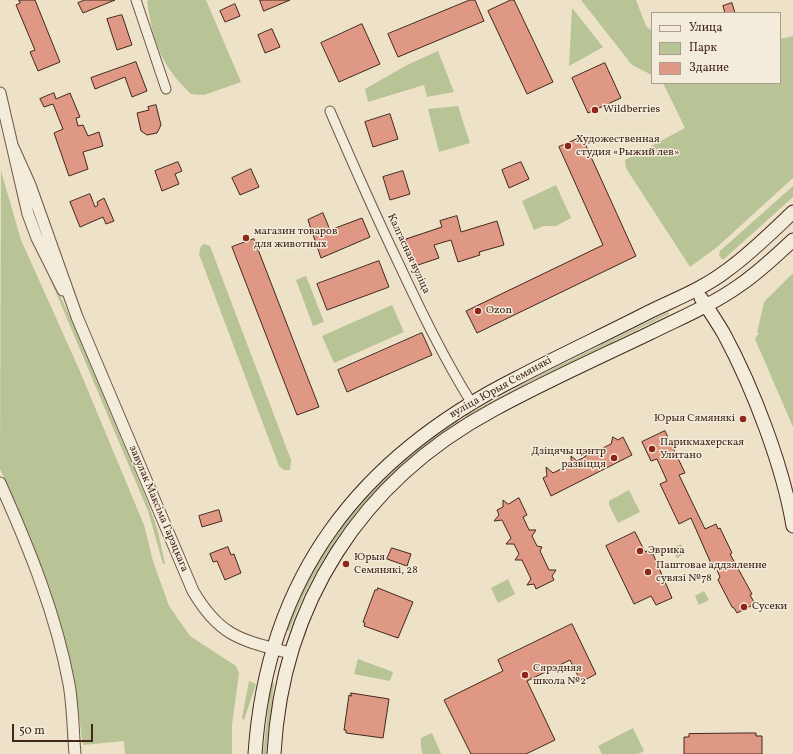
<!DOCTYPE html>
<html>
<head>
<meta charset="utf-8">
<style>
  body { margin:0 }
  #map { position:relative; width:793px; height:754px; overflow:hidden; background:#ede2c8; font-family:Vollkorn,serif }
  canvas { display:block }
  .legend { position:absolute; left:651px; top:12px; width:130px; height:72px; box-sizing:border-box; background:#f3ecdb; border:1px solid #ad9d8f; margin:0; padding:5px 7px; list-style:none; font-size:12px; color:#43271d }
  .legend li { display:flex; align-items:center; gap:8px; height:20px }
  .legend b { width:20px; border:1px solid #ad9d8f }
  .scale { position:absolute; left:12px; top:724px; width:81px; height:18px; box-sizing:border-box; border:2px solid #43271d; border-top:0; padding-left:5px; font-size:12px; line-height:14px; white-space:nowrap; color:#43271d; -webkit-text-stroke:3px #f3ecdb; paint-order:stroke }
</style>
</head>
<body>
<div id="map">
<canvas width="793" height="754"></canvas>
<ul class="legend">
<li><b style="height:5px;background:#f3ecdb"></b>Улица</li>
<li><b style="height:11px;background:#b8c396"></b>Парк</li>
<li><b style="height:11px;background:#de9883"></b>Здание</li>
</ul>
<div class="scale">50 m</div>
</div>
<script>
const context = document.querySelector('canvas').getContext('2d');
context.lineJoin = 'round';
function fill(path, color) { context.fillStyle = color; context.fill(path, 'evenodd'); }
function trace(path, color, width, dash) { context.strokeStyle = color; context.lineWidth = width; context.lineCap = dash ? 'butt' : 'round'; context.setLineDash(dash || []); context.stroke(path); }
function label(font, color, halo, rows, align = 'center') {
  context.font = font + ' Vollkorn,serif'; context.lineWidth = 3; context.setLineDash([]); context.textBaseline = 'middle'; context.strokeStyle = halo; context.fillStyle = color; for (const [text, x, y, turn = 0] of rows) {
    context.save(); context.translate(x, y); context.rotate((+turn || 0) * Math.PI / 180); context.textAlign = isNaN(turn) ? turn : align; if (halo) context.strokeText(text, 0, 0); context.fillText(text, 0, 0); context.restore();
  }
}
fill(new Path2D(`
  M149 0H206L241 82 204 95 191 94C161 66 153 41 147 1Z
  M581 0H636L646 26 652 31V75L632 65Z
  M572 8 603 47 569 66Z
  M793 36V178L716 248 690 267 631 176 626 168 625 160 685 128 663 83H780V39Z
  M438 51 454 92 427 97 424 85 368 102 365 89 407 65Z
  M458 106 470 143 439 152 428 109Z
  M1 171 21 240 79 369 144 525 153 561 169 606 190 636 236 666 239 673 232 725V754H125L124 741 83 745C78 711 74 676 65 643 50 582 26 525 0 469Z
  M556 185 571 218 556 226H543L534 230 522 201Z
  M793 186V197L723 260 719 256 720 251Z
  M204 244 210 246 291 460 290 470H284L279 466 199 254 201 246Z
  M44 264H46L81 342 150 508 157 528 165 564H163L148 511Z
  M793 273V427L755 339 759 333H757L764 302Z
  M306 276 324 322 313 326 296 280Z
  M392 305 404 332 334 363 322 336Z
  M668 312 669 314 614 341 605 348 532 381 466 417 465 416 536 377Z
  M458 420 459 421C381 475 322 541 289 631L286 630C295 609 304 587 315 567 350 507 401 458 458 420Z
  M629 490 640 512 618 523 609 505V501Z
  M681 544 686 553 677 558 672 549Z
  M508 579 515 594 498 603 491 588Z
  M704 591 709 600 699 605 695 596Z
  M358 659 393 672 390 681 354 674Z
  M249 681 256 684 244 720 242 718Z
  M271 682 274 683 266 754H263Z
  M633 728 644 751 638 754H602L598 746Z
  M432 733 441 754H423L421 749V738Z`), '#b8c396');
const building = new Path2D(`
  M19 0H35L60 62 38 71 30 52 35 50 16 5 20 3Z
  M85 0H115L83 13 78 3Z
  M260 0H290L264 11Z
  M470 0H475L484 21 398 57 388 34Z
  M511 0H514L553 82 527 94 488 11Z
  M732 3 735 13H725L723 6Z
  M235 4 240 16 225 22 220 11Z
  M122 15 132 45 117 50 107 19Z
  M362 24 380 64 339 82 321 43Z
  M272 29 280 47 265 53 258 35Z
  M136 62 147 91 132 97 125 77 95 89 91 78Z
  M605 63 621 98 588 113 572 78Z
  M54 93 56 99 70 93 80 117 76 118 78 126 83 125 88 136 99 132 103 146 83 152 88 169 69 176 54 133 63 129 53 104 44 107 40 99Z
  M156 105 161 125 157 133 147 135 141 131 137 113 149 110 148 107Z
  M390 114 398 139 373 147 365 122Z
  M582 137 636 256 477 333 466 311 603 245 559 147Z
  M178 162 182 171 175 174 179 184 162 191 155 171Z
  M521 162 529 179 509 188 502 170Z
  M251 169 259 187 240 195 232 178Z
  M403 171 410 194 390 200 383 177Z
  M90 194 95 207 98 205 97 202 104 198 114 221 106 224 103 217 80 227 70 202Z
  M323 213 330 230 362 218 370 237 321 258 308 220Z
  M457 216 461 232 497 221 504 245 479 252 480 255 458 262 451 240 434 245 439 258 415 266 406 239 442 227 440 221Z
  M254 239 319 407 297 415 232 247Z
  M379 261 389 287 327 310 317 284Z
  M422 333 432 355 347 392 338 370Z
  M665 431 685 473 679 475 705 529 716 524 718 529 720 528 732 553 730 554 752 594 750 595 755 604 737 613 734 608 732 607 718 580 720 577 716 568H713L691 518 679 524 660 484 667 481 657 459 651 461 642 442Z
  M613 437 618 440 623 437 632 455 551 496 543 478 547 476 546 467 553 473 571 464V456L577 461 586 456V449L593 453 611 444Z
  M519 498 527 515 523 517 529 530H536L532 536 537 546 542 547 540 551 549 570H556L552 576 554 580 536 589 534 584 527 585 531 579 522 560H515L519 554 514 544H506L511 538 502 520 494 521 499 515 497 510 503 507V500L508 504Z
  M219 510 222 521 202 527 199 516Z
  M635 532 645 552 649 550 651 555 653 554 672 598 656 605 651 596 634 604 606 546Z
  M228 547 231 555 234 554 241 573 225 580 217 561 213 562 210 554Z
  M392 548 411 554 407 566 387 559Z
  M378 588 413 602 398 638 364 626 365 623 363 622 375 590H377Z
  M572 624 596 674 581 682 570 660 527 681 555 740 526 754H471L444 700 503 671 498 660Z
  M351 693 389 699 383 738 346 733V730H344L349 695 351 696Z
  M743 733H756V736H762V754H684V737H689V734Z`);
fill(building, '#de9883');
trace(building, '#43271d', 1);
const minor = new Path2D(`
  M136 0 166 89
  M330 111C352 162 374 212 398 262 420 309 443 357 471 402`);
const tertiary = new Path2D(`
  M0 93 28 214 37 238 63 290
  M12 145 30 185 77 317 193 591C220 637 241 640 290 653
  M0 483C29 548 56 614 69 684 73 707 73 731 75 754`);
const secondary = new Path2D(`
  M701 298C709 310 717 322 724 334 753 388 783 466 793 526
  M255 754C267 576 360 457 517 378 561 355 606 334 651 311 676 299 704 288 726 271 750 254 772 232 793 212
  M274 754C282 604 361 481 493 410 544 382 598 358 650 333 680 318 712 305 740 285 759 272 776 256 793 240`);
trace(minor, '#6e5648', 11);
trace(tertiary, '#6e5648', 13);
trace(secondary, '#43271d', 15);
trace(minor, '#f3ecdb', 9);
trace(tertiary, '#f3ecdb', 11);
trace(secondary, '#f3ecdb', 13);
for (const [x, y, r, color] of [
  [595,110,4,"#8f2418"],
  [568,146,4,"#8f2418"],
  [246,238,4,"#8f2418"],
  [478,311,4,"#8f2418"],
  [743,419,4,"#8f2418"],
  [652,449,4,"#8f2418"],
  [614,458,4,"#8f2418"],
  [640,551,4,"#8f2418"],
  [346,564,4,"#8f2418"],
  [648,572,4,"#8f2418"],
  [744,607,4,"#8f2418"],
  [525,675,4,"#8f2418"]
]) { const dot = new Path2D(); dot.arc(x, y, r, 0, 2 * Math.PI); context.fillStyle = color; context.fill(dot); trace(dot, '#f3ecdb', 1.5); }
label('11px', '#43271d', '#f3ecdb', [
  ["Wildberries",603,110],
  ["Художественная",576,140],
  ["студия «Рыжий лев»",576,153],
  ["магазин товаров",254,232],
  ["для животных",254,245],
  ["Ozon",486,311],
  ["Юрыя Сямянякі",735,419,"right"],
  ["Парикмахерская",660,443],
  ["Улитано",660,456],
  ["Дзіцячы цэнтр",606,452,"right"],
  ["развіцця",606,465,"right"],
  ["Эврика",648,551],
  ["Юрыя",354,558],
  ["Семянякі, 28",354,571],
  ["Паштовае аддзяленне",656,566],
  ["сувязі №78",656,579],
  ["Сусеки",752,607],
  ["Сярэдняя",533,669],
  ["школа №2",533,682]
], 'left');
label('11px', '#43271d', '#f3ecdb', [
  ["Калгасная вуліца",408,254,65],
  ["вуліца Юрыя Семянякі",501,388,-29],
  ["завулак Максіма Гарэцкага",158,509,67]
]);
</script>
</body>
</html>
